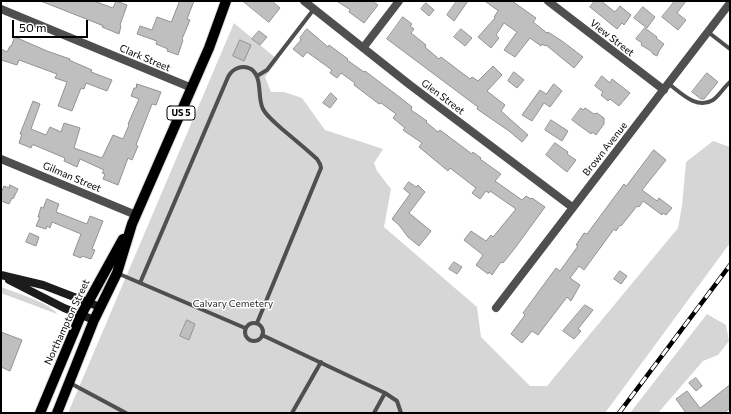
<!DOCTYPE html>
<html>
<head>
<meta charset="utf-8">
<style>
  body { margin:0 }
  #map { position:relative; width:731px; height:414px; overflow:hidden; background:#fff; font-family:Commissioner,sans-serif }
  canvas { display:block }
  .frame { position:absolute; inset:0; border:2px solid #000; pointer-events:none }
  .scale { position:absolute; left:12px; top:20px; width:76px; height:18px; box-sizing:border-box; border:2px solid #000; border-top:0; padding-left:5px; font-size:12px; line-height:14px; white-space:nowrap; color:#000; -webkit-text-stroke:3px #fff; paint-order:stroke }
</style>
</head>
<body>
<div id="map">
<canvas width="731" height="414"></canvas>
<div class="frame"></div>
<div class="scale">50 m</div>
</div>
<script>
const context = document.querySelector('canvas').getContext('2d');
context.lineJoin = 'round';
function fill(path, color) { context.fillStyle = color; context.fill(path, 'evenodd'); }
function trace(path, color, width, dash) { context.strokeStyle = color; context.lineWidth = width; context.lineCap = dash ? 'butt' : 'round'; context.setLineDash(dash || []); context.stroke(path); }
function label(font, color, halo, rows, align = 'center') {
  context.font = font + ' Commissioner,sans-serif'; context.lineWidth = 3; context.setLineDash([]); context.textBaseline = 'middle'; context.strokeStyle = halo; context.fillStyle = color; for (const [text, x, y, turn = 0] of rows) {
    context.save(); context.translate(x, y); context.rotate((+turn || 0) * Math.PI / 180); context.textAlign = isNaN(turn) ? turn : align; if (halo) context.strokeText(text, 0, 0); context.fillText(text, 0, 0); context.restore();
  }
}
fill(new Path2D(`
  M234 23 278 60 265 77 271 92H284L302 98 325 130 383 149 374 163 377 171 391 189 384 227 477 307 481 337 530 386H547L678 228 682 206 686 162 713 141 730 147V243L605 413H68Z
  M1 287C12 291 54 305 57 314L1 293Z
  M707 314 726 325 729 341 718 355 703 361 658 413H630Z`), '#d6d6d6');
const building = new Path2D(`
  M41 1H94L113 8 116 1 127 5 120 25 121 26 119 34 102 27 103 26Z
  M180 1H194L187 19 190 20 182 39 183 40 178 55 167 51 168 49 156 44 157 41 137 34 140 26 152 30 157 17 171 22Z
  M243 1H272L280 8 269 22Z
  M337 1H372L378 5 364 23 349 12 350 10Z
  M457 1H468L454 21 447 15Z
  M485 1H512L536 18 533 22 547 33 548 32 562 41 583 57 574 68 546 45 545 46 542 44 541 46 530 38 515 57 504 50 517 32 504 23 496 35 499 38 491 48 478 37 495 18 494 17 498 11Z
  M595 1H601L615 12 620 6 631 15 624 25 622 23 617 29 590 7Z
  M675 1H686L677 13 686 20 678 30 662 17Z
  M426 3 434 10 429 16 421 9Z
  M643 7 655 17 647 28 634 18Z
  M403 17 412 24 410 26 414 29 411 33 426 45 425 47 439 59 441 57 470 79 472 77 478 81 493 66 502 75 487 91 505 105 501 111 528 135 522 142 509 131 477 109 478 107 387 39Z
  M645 28 657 37 656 38 664 44 659 51 657 56 653 54 651 51 641 45 642 43 636 39Z
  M307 29 328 47 329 45 348 59 347 60 364 72 365 71 402 99 412 107 411 110 427 121 426 122 438 132 440 130 472 154 473 152 481 158 480 159 501 174 495 181 522 200 526 196 531 199 532 198 545 207 515 248 503 263 501 262 492 275 489 272 488 274 476 265 483 255 464 240 471 231 486 241 491 235 493 237 516 209 490 191 489 193 486 191 480 199 472 193 476 188 450 168 448 171 419 147 422 143 403 130 405 128 393 118 396 114 381 103 379 104 354 85 355 83 341 73 337 78 330 73 332 70 307 52 303 57 293 49 301 40 300 38Z
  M461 29 472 38 465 46 454 37Z
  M259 31 267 37 260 45 252 39Z
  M15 37 47 51 70 59 69 60 92 70 91 72 112 80 107 91 86 83 84 89 81 88 72 111 58 106 67 82 55 78 57 74 19 60 17 65 1 60V49L7 52 10 46H11Z
  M240 40 251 45 244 61 233 56Z
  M514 72 524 80 517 88 508 81Z
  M707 73 718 82 704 99H701L692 92Z
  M602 76 610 83 612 79 630 93 619 106 610 99 608 101 601 95 603 92 595 86Z
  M137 84 161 92 156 105 152 104 136 145 138 146 132 160 128 158 118 185 103 179 105 174 102 173 104 170 80 159 77 167 64 161 65 158 34 145H32L31 148 19 143 22 134H20L33 101 40 104 31 129 46 135 50 127 61 132 64 123 80 128 74 148 102 158 113 135 123 139 129 125 128 124 139 99 131 96 134 88H136Z
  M554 84 562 91 550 107 544 103 532 121 522 115 540 90 546 94Z
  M331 93 337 99 330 108 323 103Z
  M581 108 583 110 585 108 594 114 597 113 604 118V124L596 135 592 132 591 134 572 120Z
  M551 120 568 131 562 141 545 130Z
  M555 143 568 152 567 154 576 160 567 172 546 155Z
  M654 150 666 160 642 190 657 201 659 198 672 208 666 215 663 213 662 215 643 201 639 207 637 206 621 226 620 225 616 231 614 229 584 270 579 266 570 278 580 285 571 301 567 297 538 335 532 331 522 343 511 334 525 315 523 313 556 268 560 271 578 246 576 245 584 233 587 234 624 184 626 186Z
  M409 182 416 187 418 185 425 192 409 213 431 231 419 246 408 237 399 225 392 219 410 194 404 189Z
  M10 185 18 189 13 199 12 198 9 204 1 201V193L4 186 9 188Z
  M47 199 59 204 56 212 87 224 90 216 103 221 92 249 95 250 91 259 82 256 81 258 73 255 81 234 52 222 50 228 47 226 46 229 36 226 40 217H38L41 207 43 208Z
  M30 233 39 237 36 246 26 242Z
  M454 262 462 267 457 274 449 269Z
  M620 271 627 276 621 284 614 279Z
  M585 305 593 310 578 329 581 331 574 339 563 331Z
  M187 320 195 324 189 340 180 336Z
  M1 332 22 340 10 371 1 367Z
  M696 378 702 386 696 391 689 383Z
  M730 385V408L724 413H686L676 399 687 391 700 408Z`);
fill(building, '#bfbfbf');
trace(building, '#939393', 1);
const primary = new Path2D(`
  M40 413 81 315 123 239
  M57 413 94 320 117 273 132 224 209 48 226 1`);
trace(primary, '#dbdbdb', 12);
trace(new Path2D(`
  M708 32 730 49
  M257 76 267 70 314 9
  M669 84C681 93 697 110 713 100 719 96 724 87 730 82
  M117 273 245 328
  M140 283 228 77C232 69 242 64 251 69 263 77 257 98 263 109 267 117 276 123 282 129 294 139 306 149 317 159L320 164 321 168 257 323
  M245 332a9 9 0 1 1 18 0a9 9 0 1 1-18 0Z
  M262 335 385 393 397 401 401 413
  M70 383 126 413
  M292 413 321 362
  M374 413 385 393`), '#4f4f4f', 4);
trace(new Path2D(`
  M304 1 410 85 572 207
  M548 1 664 90
  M1 9 192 88
  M363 48 399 1
  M1 159 136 215
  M496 308 730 3`), '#4f4f4f', 8);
trace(new Path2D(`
  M1 275 43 285 100 307
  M9 280 64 308 94 320`), '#1c1c1c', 8);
trace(primary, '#000', 10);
const rail = new Path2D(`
  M619 413 730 265`);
trace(rail, '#000', 4.5);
trace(rail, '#fff', 3, [9]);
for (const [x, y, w] of [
  [181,113,28]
]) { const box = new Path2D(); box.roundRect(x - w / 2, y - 7, w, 14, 3); context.fillStyle = '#fff'; context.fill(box); trace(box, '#000', 1); }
label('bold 9px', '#000', null, [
  ["US 5",181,113]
]);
label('10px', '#000', '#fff', [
  ["View Street",612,38,38],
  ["Clark Street",145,58,23],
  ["Glen Street",443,97,37],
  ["Brown Avenue",605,149,-52],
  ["Gilman Street",72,177,23],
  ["Northampton Street",67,322,-65]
]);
label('10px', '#2d2d2d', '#fff', [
  ["Calvary Cemetery",233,304]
]);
</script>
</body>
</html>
